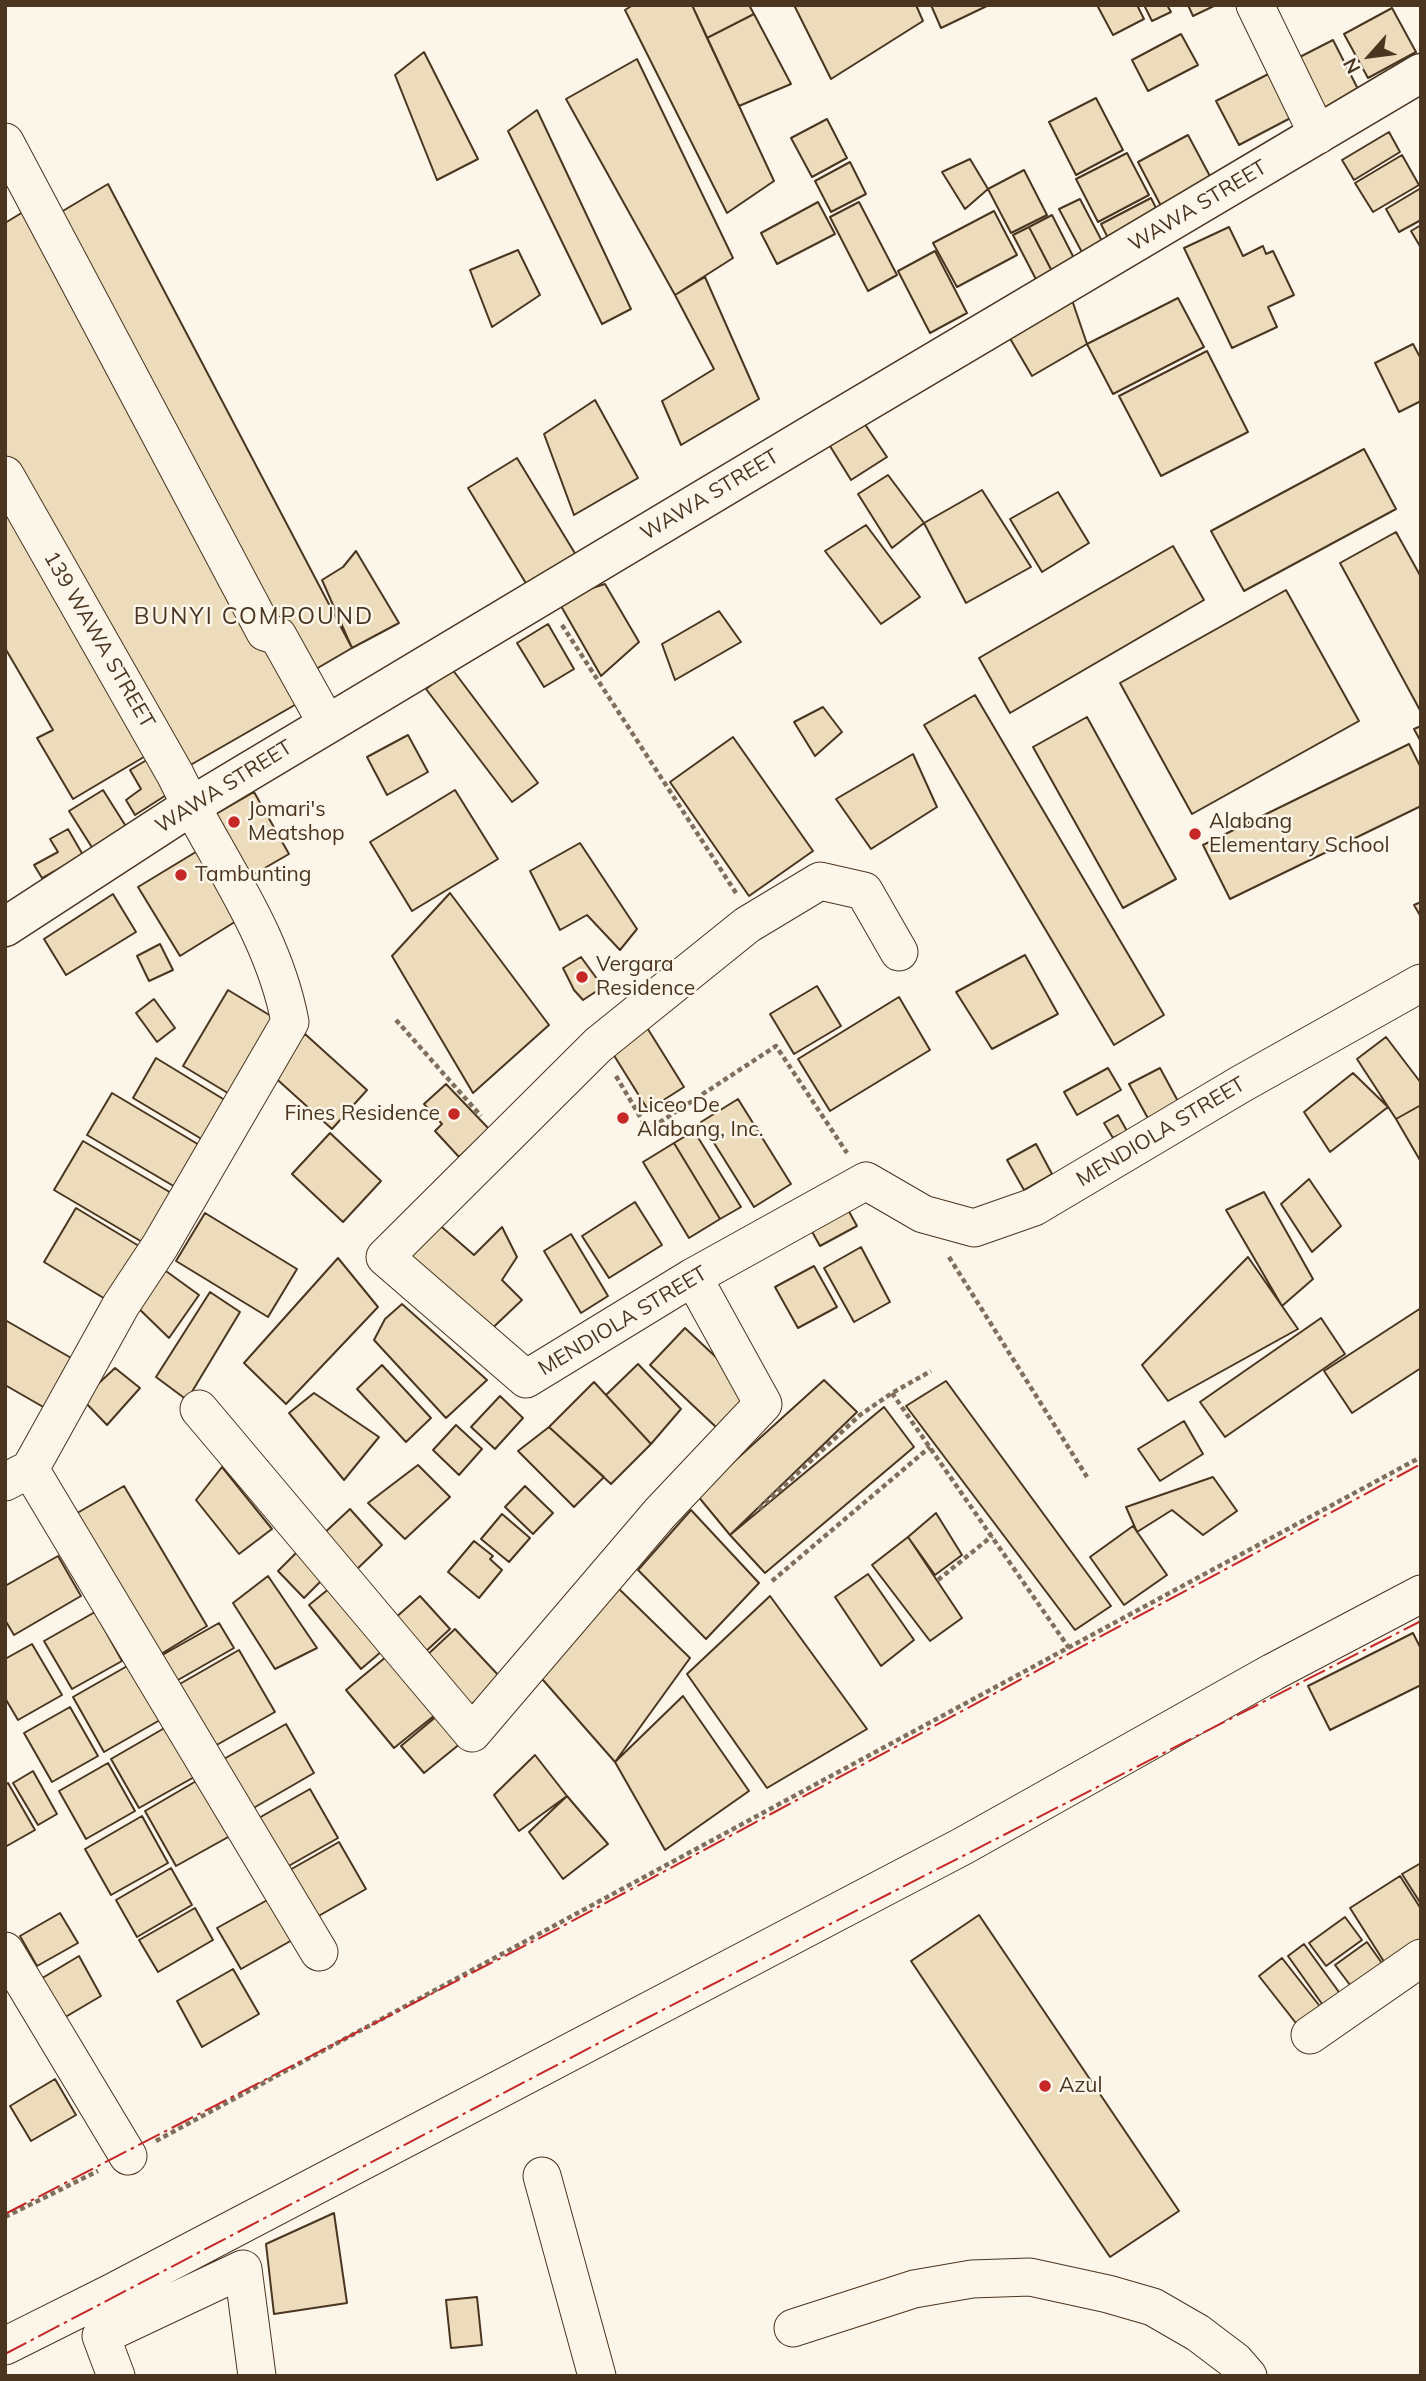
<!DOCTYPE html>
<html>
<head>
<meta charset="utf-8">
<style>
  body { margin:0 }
  #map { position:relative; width:1426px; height:2381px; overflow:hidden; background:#fbf6e9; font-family:Mulish,sans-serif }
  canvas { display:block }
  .frame { position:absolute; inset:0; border:7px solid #4a3520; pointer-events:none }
  .north { position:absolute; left:1335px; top:21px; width:70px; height:70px; -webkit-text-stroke:5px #fbf6e9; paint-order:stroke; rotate:242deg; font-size:19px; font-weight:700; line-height:28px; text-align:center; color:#4a3520 }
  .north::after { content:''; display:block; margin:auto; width:24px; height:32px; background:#4a3520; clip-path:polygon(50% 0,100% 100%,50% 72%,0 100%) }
</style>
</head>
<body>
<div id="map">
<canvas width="1426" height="2381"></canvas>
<div class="frame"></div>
<div class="north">N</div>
</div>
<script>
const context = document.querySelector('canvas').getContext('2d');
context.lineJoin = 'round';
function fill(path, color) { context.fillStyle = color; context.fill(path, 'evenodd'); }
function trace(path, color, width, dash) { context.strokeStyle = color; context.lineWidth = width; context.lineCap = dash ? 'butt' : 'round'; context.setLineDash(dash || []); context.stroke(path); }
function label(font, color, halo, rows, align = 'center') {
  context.font = font + ' Mulish,sans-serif'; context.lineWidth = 5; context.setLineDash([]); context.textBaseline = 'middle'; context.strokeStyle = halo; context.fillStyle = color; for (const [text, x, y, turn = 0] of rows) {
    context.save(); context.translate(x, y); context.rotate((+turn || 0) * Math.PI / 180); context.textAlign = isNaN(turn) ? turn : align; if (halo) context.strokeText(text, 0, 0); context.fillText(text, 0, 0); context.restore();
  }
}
const building = new Path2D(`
  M633 5H692L774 181 727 213 625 10Z
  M692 5H749L754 14 707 38Z
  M794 5H916L923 21 831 79Z
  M931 5H989L941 28Z
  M1097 5H1137L1144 19 1113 35Z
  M1144 5H1167L1171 12 1152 21Z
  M1188 5H1216L1193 16Z
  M1392 8 1416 52 1368 78 1344 34Z
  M754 14 791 84 739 106 707 38Z
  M1181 34 1198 65 1148 91 1132 60Z
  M1333 40 1359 91 1317 113 1290 62Z
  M424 52 478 159 437 180 395 75Z
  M637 59 733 258 675 295 566 99Z
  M1280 68 1302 112 1239 145 1216 101Z
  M1096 98 1123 150 1076 175 1049 122Z
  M537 110 631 309 602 324 508 131Z
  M827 119 847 158 812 177 791 138Z
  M1389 132 1400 152 1354 180 1342 160Z
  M1188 135 1212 180 1161 206 1138 162Z
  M1127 153 1149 195 1098 222 1076 179Z
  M1402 155 1419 185 1373 212 1355 183Z
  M970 159 988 189 965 209 942 172Z
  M850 162 866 194 831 212 815 181Z
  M1024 170 1047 215 1011 233 988 189Z
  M108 184 352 648 304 676 51 218Z
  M1421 188V220L1399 232 1386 209Z
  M1151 198 1161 218 1111 244 1101 224Z
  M1080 199 1105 247 1085 258 1059 209Z
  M818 202 835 234 777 264 761 233Z
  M859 202 897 275 868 291 830 217Z
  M28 209 300 702 180 771 5 459V223Z
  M994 211 1017 255 957 287 933 243Z
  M1052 215 1078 266 1055 277 1029 227Z
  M1421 225V248L1411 231Z
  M1029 227 1057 281 1041 289 1013 235Z
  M1229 227 1243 256 1263 246 1266 254 1273 251 1294 295 1268 307 1277 327 1232 348 1184 248Z
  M518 250 540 295 492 327 470 270Z
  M935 251 967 313 930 333 898 271Z
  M705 277 759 399 681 445 662 401 714 369 675 295Z
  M1071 297 1087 344 1032 376 1008 335Z
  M1178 298 1204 347 1113 394 1087 344Z
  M1413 344 1421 359V401L1399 412 1375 363Z
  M1207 351 1248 432 1161 476 1119 396Z
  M595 400 638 478 574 515 544 434Z
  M860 417 887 457 851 480 825 438Z
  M1364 449 1396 509 1244 591 1211 531Z
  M517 458 576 555 527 585 468 488Z
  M888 475 924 523 892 548 858 494Z
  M982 490 1031 567 966 603 924 523Z
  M1058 492 1089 543 1042 572 1010 519Z
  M5 498 154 751 73 799 37 738 53 730 5 648Z
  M866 525 920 597 881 624 825 551Z
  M1396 532 1421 577V712L1340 563Z
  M1173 546 1204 600 1010 713 979 658Z
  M356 551 399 623 352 648 322 580 343 567Z
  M605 584 639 642 601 676 557 599Z
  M1286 590 1359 721 1192 814 1120 683Z
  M719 611 741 642 675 680 662 644Z
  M548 624 574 669 544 687 517 643Z
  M452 669 538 783 512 802 426 689Z
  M975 695 1164 1015 1114 1045 924 725Z
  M823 707 842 732 815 756 794 722Z
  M1087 717 1176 879 1123 908 1033 747Z
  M1421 726V742L1414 729Z
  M408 735 428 772 387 795 367 757Z
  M733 737 813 851 749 896 670 782Z
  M1409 744 1421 768V806L1230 899 1203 845Z
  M913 754 937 807 871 849 836 799Z
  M150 758 171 792 135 815 126 800 141 789 130 770Z
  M103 790 127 828 93 849 69 811Z
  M455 790 498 859 412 911 370 842Z
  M254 792 289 854 244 880 209 818Z
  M68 829 83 855 42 878 34 865 58 852 50 839Z
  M580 843 637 929 620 950 587 915 560 930 530 871Z
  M204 847 246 915 180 956 138 887Z
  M450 893 549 1025 473 1093 392 956Z
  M113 894 136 932 66 975 44 939Z
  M1421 902V917L1414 905Z
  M160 944 173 970 149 981 137 956Z
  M1025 955 1058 1014 992 1049 956 992Z
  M581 957 603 987 583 1000 574 990 563 968Z
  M817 986 841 1026 794 1054 770 1014Z
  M228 990 276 1019 231 1095 183 1066Z
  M899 997 930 1050 830 1111 798 1059Z
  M154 999 175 1028 157 1042 136 1013Z
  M646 1026 684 1087 648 1110 610 1049Z
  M305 1034 367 1090 332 1129 270 1073Z
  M1386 1037 1421 1083V1105L1396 1119 1357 1059Z
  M156 1058 233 1105 210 1144 133 1098Z
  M1108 1068 1121 1090 1077 1115 1064 1092Z
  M1160 1068 1180 1105 1150 1122 1129 1084Z
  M1353 1073 1388 1107 1330 1152 1304 1112Z
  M446 1084 489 1129 459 1157 435 1131 442 1124 424 1104Z
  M112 1093 206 1149 182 1191 87 1135Z
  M738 1099 791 1184 754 1207 701 1122Z
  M1421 1105V1162L1396 1119Z
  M1118 1115 1127 1131 1113 1138 1104 1123Z
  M694 1131 741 1207 720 1219 674 1143Z
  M330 1133 381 1181 343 1222 292 1174Z
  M83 1141 173 1194 144 1243 54 1190Z
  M674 1143 720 1219 689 1238 643 1162Z
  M1036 1144 1052 1174 1024 1190 1007 1160Z
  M1309 1179 1341 1226 1312 1252 1281 1204Z
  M1264 1192 1313 1279 1282 1306 1226 1210Z
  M842 1199 857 1226 820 1246 805 1219Z
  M635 1202 662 1245 609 1278 582 1236Z
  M76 1208 139 1246 107 1300 44 1262Z
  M205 1213 297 1269 268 1317 176 1261Z
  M436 1222 474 1255 502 1227 517 1257 502 1280 522 1300 482 1338 397 1265Z
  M571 1234 608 1296 581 1313 544 1251Z
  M861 1247 890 1302 854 1322 824 1268Z
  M1248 1257 1298 1329 1168 1401 1142 1365Z
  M338 1258 378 1307 286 1404 244 1363Z
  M159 1266 199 1295 169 1338 131 1301Z
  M814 1266 837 1307 798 1328 775 1287Z
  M210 1292 240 1312 187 1400 156 1377Z
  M402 1304 487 1380 446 1418 374 1340 385 1319Z
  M1421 1308V1368L1352 1413 1324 1371Z
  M1321 1318 1345 1354 1225 1437 1200 1402Z
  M5 1320 80 1363 52 1412 5 1385Z
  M685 1328 752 1391 717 1428 650 1365Z
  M638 1364 681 1409 651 1444 606 1395Z
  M382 1365 431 1418 406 1442 357 1389Z
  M115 1368 140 1388 107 1425 82 1399Z
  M824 1380 857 1412 730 1535 697 1495Z
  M946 1381 1111 1606 1075 1630 906 1406Z
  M594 1382 651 1444 611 1484 549 1427Z
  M314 1393 379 1437 344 1480 289 1413Z
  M500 1396 523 1418 495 1449 471 1427Z
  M884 1407 914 1447 765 1573 730 1535Z
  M1184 1421 1203 1454 1160 1481 1138 1449Z
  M456 1425 482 1449 459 1475 433 1450Z
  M549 1427 604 1477 574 1507 518 1451Z
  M418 1465 450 1497 405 1539 368 1503Z
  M222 1467 272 1529 239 1554 196 1500Z
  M1213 1477 1237 1511 1203 1535 1172 1510 1137 1532 1126 1507Z
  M124 1486 207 1626 156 1657 72 1516Z
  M525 1486 553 1513 533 1534 505 1507Z
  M350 1509 382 1545 354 1572 321 1536Z
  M691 1510 759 1583 706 1639 638 1570Z
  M936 1513 962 1555 935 1575 908 1537Z
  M502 1514 530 1538 509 1562 481 1539Z
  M1133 1526 1167 1575 1124 1605 1090 1557Z
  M908 1537 962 1618 930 1641 872 1565Z
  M474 1541 493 1556 490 1559 502 1570 479 1598 448 1572Z
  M301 1548 328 1574 304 1598 278 1571Z
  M58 1556 81 1596 14 1635 5 1620V1586Z
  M868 1574 914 1640 881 1666 835 1597Z
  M268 1576 317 1648 275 1669 233 1603Z
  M336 1583 388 1646 361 1669 309 1605Z
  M615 1585 690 1658 615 1762 536 1672Z
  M420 1596 450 1629 424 1653 394 1619Z
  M770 1596 867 1729 767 1788 687 1674Z
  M95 1612 122 1661 72 1689 44 1641Z
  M219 1623 234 1648 171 1684 157 1658Z
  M455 1629 500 1677 470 1706 425 1657Z
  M1413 1633 1421 1649V1685L1330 1730 1308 1686Z
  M32 1644 62 1695 18 1720 5 1698V1659Z
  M239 1650 275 1712 206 1751 171 1689Z
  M392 1652 440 1711 394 1748 346 1690Z
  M129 1665 160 1720 104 1752 73 1697Z
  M683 1696 749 1791 665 1850 615 1762Z
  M70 1707 98 1756 52 1782 24 1733Z
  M438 1715 461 1743 424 1773 401 1746Z
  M286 1724 314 1773 250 1810 222 1760Z
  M168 1726 196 1776 139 1808 111 1759Z
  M535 1755 567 1796 519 1831 494 1795Z
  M108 1763 135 1811 86 1839 59 1791Z
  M33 1771 57 1814 38 1825 13 1783Z
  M198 1780 230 1836 176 1866 145 1811Z
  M8 1783 35 1830 5 1847V1785Z
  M310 1789 338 1838 285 1868 257 1819Z
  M567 1796 608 1844 563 1879 529 1832Z
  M142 1816 168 1863 111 1895 85 1849Z
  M339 1842 366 1889 315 1918 288 1871Z
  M1421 1863V1904L1402 1874Z
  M171 1868 192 1905 137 1937 116 1900Z
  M1400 1876 1421 1909V1947L1388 1968 1350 1908Z
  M271 1898 294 1939 241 1969 217 1928Z
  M195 1908 213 1940 158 1972 139 1940Z
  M60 1913 78 1943 37 1966 20 1936Z
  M979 1915 1179 2211 1110 2257 911 1961Z
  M1345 1917 1362 1940 1326 1966 1309 1943Z
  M1367 1942 1384 1966 1353 1989 1335 1965Z
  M1304 1944 1344 1999 1327 2011 1288 1956Z
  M79 1956 101 1996 62 2019 39 1980Z
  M1282 1958 1322 2009 1299 2027 1259 1976Z
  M233 1969 259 2014 202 2047 177 2001Z
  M55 2079 76 2115 31 2141 10 2106Z
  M334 2213 347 2303 274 2314 266 2244Z
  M477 2297 482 2345 451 2348 446 2300Z`);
fill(building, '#ecdcbc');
trace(building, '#4a3520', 2);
const minor = new Path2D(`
  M1255 5 1318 135
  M5 142 265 632 278 636 327 724
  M5 475 175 774C215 857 273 931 290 1022L160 1246 121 1305 30 1469 5 1482
  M899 952 864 891 820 881 747 925 598 1045 385 1257 526 1379 693 1277 866 1181 923 1214 974 1228 1034 1207 1241 1084 1421 983
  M199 1409 472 1733 660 1513 763 1404 693 1277
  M30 1469 319 1952
  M5 1951 128 2156
  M1310 2035 1421 1958
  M542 2176 597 2376
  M793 2328 914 2289 972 2279 1030 2277 1108 2294 1153 2307 1198 2333 1235 2361 1248 2376
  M5 2346 113 2292 963 1846 1273 1672 1421 1594
  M116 2376 101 2336 243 2269 257 2376`);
const major = new Path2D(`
  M5 927 191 806 824 427 1421 73`);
trace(minor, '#4a3520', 39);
trace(major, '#4a3520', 41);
trace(new Path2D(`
  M562 625 736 893
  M396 1020 481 1116
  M616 1076 648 1130 776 1046 847 1153
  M949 1257 1087 1477
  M892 1393 1069 1648
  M759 1509 860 1415 892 1393 931 1371
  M938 1580 992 1536
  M772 1581 930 1447
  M156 2141 1421 1457
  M5 2217 98 2171`), '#7f6f5c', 4.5, [5, 3.5]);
trace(minor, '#fbf6e9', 37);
trace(major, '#fbf6e9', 38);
trace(new Path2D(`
  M5 2214 561 1927 1421 1464
  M5 2354 643 2020 1421 1621`), '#c62828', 2, [24, 5, 3.5, 5]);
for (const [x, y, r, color] of [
  [234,822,7,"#c62828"],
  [1195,834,7,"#c62828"],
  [181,875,7,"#c62828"],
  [582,977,7,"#c62828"],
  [454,1114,7,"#c62828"],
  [623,1118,7,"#c62828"],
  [1045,2086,7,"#c62828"]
]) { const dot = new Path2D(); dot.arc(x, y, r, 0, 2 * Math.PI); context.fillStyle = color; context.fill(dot); trace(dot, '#fbf6e9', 2.5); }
label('21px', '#4a3520', '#fbf6e9', [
  ["WAWA STREET",1198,206,-31],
  ["WAWA STREET",710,495,-31],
  ["139 WAWA STREET",99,640,60],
  ["WAWA STREET",224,787,-32],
  ["MENDIOLA STREET",1161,1132,-31],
  ["MENDIOLA STREET",623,1321,-31]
]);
label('21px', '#4a3520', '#fbf6e9', [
  ["Jomari's",248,810],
  ["Meatshop",248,834],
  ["Alabang",1209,822],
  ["Elementary School",1209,846],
  ["Tambunting",195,875],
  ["Vergara",596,965],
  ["Residence",596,989],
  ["Liceo De",637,1106],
  ["Alabang, Inc.",637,1130],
  ["Fines Residence",440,1114,"right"],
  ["Azul",1059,2086]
], 'left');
context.letterSpacing = '2px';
label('23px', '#4a3520', '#fbf6e9', [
  ["BUNYI COMPOUND",254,617]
]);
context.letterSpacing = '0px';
</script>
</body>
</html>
